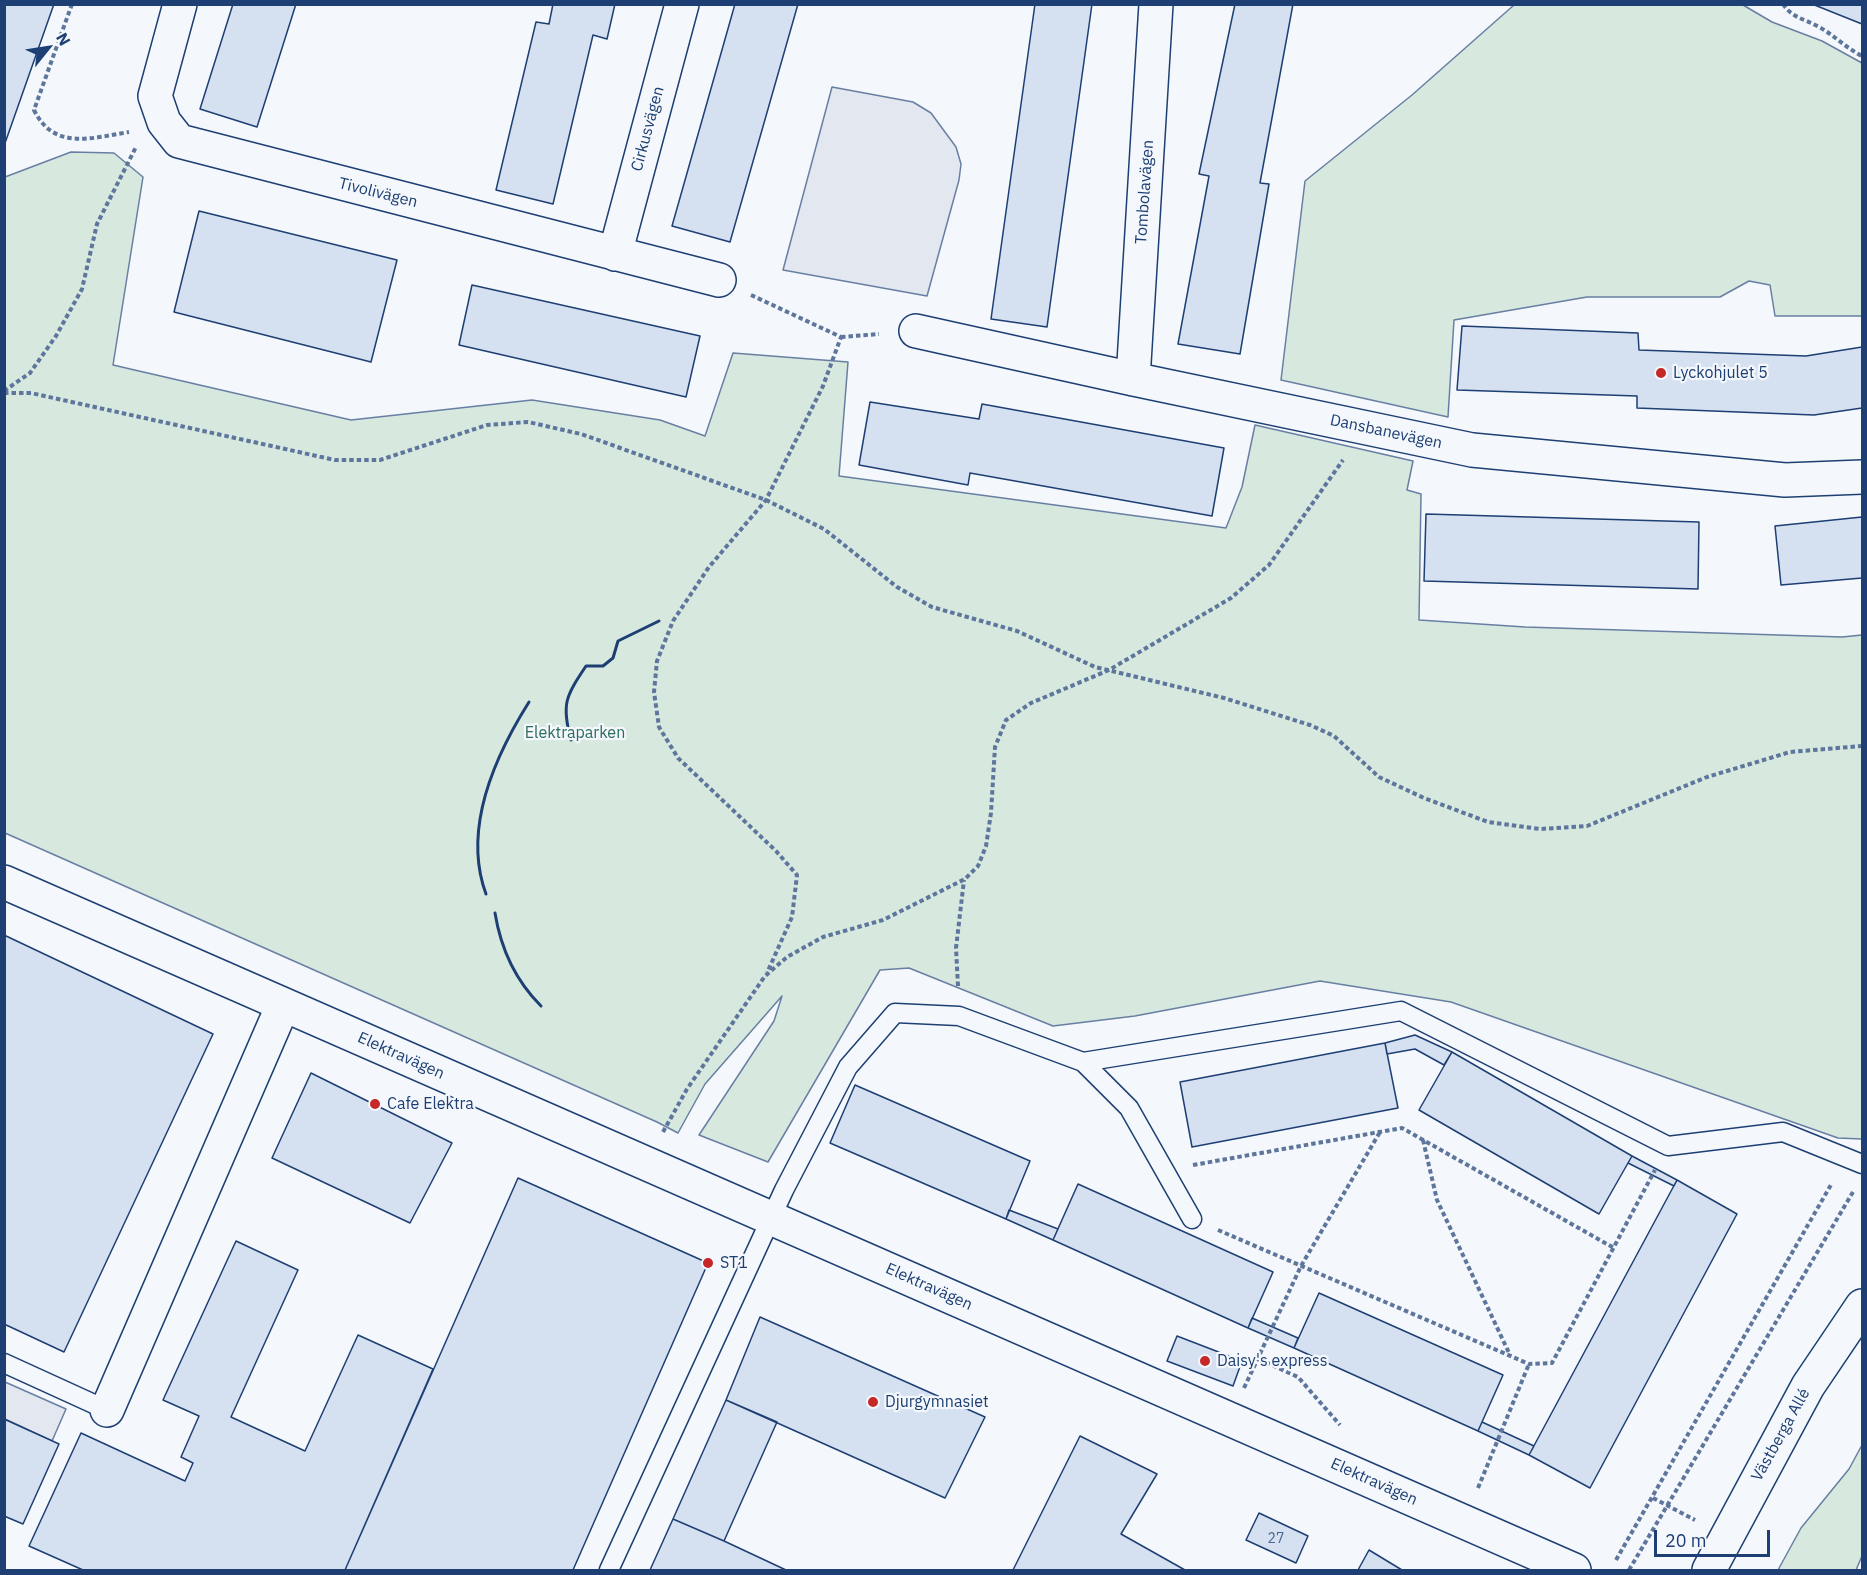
<!DOCTYPE html>
<html>
<head>
<meta charset="utf-8">
<style>
  body { margin:0 }
  #map { position:relative; width:1867px; height:1575px; overflow:hidden; background:#f4f7fb; font-family:"IBM Plex Sans",sans-serif }
  canvas { display:block }
  .frame { position:absolute; inset:0; border:6px solid #1d3f73; pointer-events:none }
  .north { position:absolute; left:18px; top:18px; width:60px; height:60px; -webkit-text-stroke:4px #f4f7fb; paint-order:stroke; rotate:60deg; font-size:16px; font-weight:700; line-height:24px; text-align:center; color:#1d3f73 }
  .north::after { content:''; display:block; margin:auto; width:21px; height:27px; background:#1d3f73; clip-path:polygon(50% 0,100% 100%,50% 72%,0 100%) }
  .scale { position:absolute; left:1654px; top:1530px; width:116px; height:27px; box-sizing:border-box; border:3px solid #1d3f73; border-top:0; padding-left:8px; font-size:18px; line-height:21px; white-space:nowrap; color:#1d3f73; -webkit-text-stroke:4px #f4f7fb; paint-order:stroke }
</style>
</head>
<body>
<div id="map">
<canvas width="1867" height="1575"></canvas>
<div class="frame"></div>
<div class="north">N</div>
<div class="scale">20 m</div>
</div>
<script>
const context = document.querySelector('canvas').getContext('2d');
context.lineJoin = 'round';
function fill(path, color) { context.fillStyle = color; context.fill(path, 'evenodd'); }
function trace(path, color, width, dash) { context.strokeStyle = color; context.lineWidth = width; context.lineCap = dash ? 'butt' : 'round'; context.setLineDash(dash || []); context.stroke(path); }
function label(font, color, halo, rows, align = 'center') {
  context.font = font + ' "IBM Plex Sans",sans-serif'; context.lineWidth = 4.5; context.setLineDash([]); context.textBaseline = 'middle'; context.strokeStyle = halo; context.fillStyle = color; for (const [text, x, y, turn = 0] of rows) {
    context.save(); context.translate(x, y); context.rotate((+turn || 0) * Math.PI / 180); context.textAlign = isNaN(turn) ? turn : align; if (halo) context.strokeText(text, 0, 0); context.fillText(text, 0, 0); context.restore();
  }
}
const green = new Path2D(`
  M1514 5H1743L1772 22 1822 41 1862 63V316H1775L1770 285 1749 281 1720 297H1587L1454 320 1448 417 1281 380 1305 181 1412 95Z
  M71 152 114 153 143 177 113 365 351 420 532 400 660 420 705 436 733 353 848 362 839 476 1226 528 1242 487 1255 425 1413 461 1407 490 1421 494 1419 620 1525 627 1842 637 1862 635V1139L1838 1138 1451 1002 1320 981 1135 1016 1053 1026 909 968 880 970 768 1162 699 1135 774 1021 782 996 705 1084 678 1133 657 1122 5 833V177Z
  M1862 1445V1556L1856 1570H1778L1801 1528 1849 1469Z`);
fill(green, '#d7e8df');
trace(green, '#687fa3', 1.5);
const parking = new Path2D(`
  M832 87 913 102 931 113 956 147 961 164 959 180 927 296 783 270Z
  M5 1382 66 1409 52 1441 5 1419Z`);
fill(parking, '#e3e8f0');
trace(parking, '#687fa3', 1.5);
const building = new Path2D(`
  M4 4H54L4 146Z
  M233 4H296L257 127 200 109Z
  M553 4H615L607 39 593 35 553 204 496 190 536 22 549 24Z
  M735 4H798L730 242 672 226Z
  M1035 4H1092L1047 327 991 319Z
  M1235 4H1293L1260 183 1269 184 1240 354 1178 344 1209 176 1199 174Z
  M1812 4H1862V24Z
  M199 211 397 260 371 362 174 312Z
  M472 285 700 336 686 397 459 345Z
  M1462 326 1638 333 1639 350 1806 356 1862 347V408L1814 415 1637 408V396L1457 390Z
  M870 402 979 419 982 404 1224 448 1212 516 970 473 968 485 859 465Z
  M1426 514 1699 522 1698 589 1424 581Z
  M1862 517V578L1781 585 1775 526Z
  M4 935 213 1034 64 1352 4 1324Z
  M1415 1035 1452 1052 1444 1065 1415 1049 1387 1054 1385 1043Z
  M1385 1043 1398 1108 1192 1147 1180 1082Z
  M1452 1052 1632 1156 1599 1214 1419 1110Z
  M311 1073 452 1143 410 1223 272 1158Z
  M855 1085 1030 1161 1006 1219 830 1143Z
  M1632 1156 1677 1180 1674 1186 1628 1163Z
  M518 1178 708 1263 573 1570H345Z
  M1677 1180 1737 1214 1590 1488 1529 1455Z
  M1078 1184 1273 1272 1248 1328 1053 1240Z
  M1009 1210 1058 1229 1053 1240 1006 1219Z
  M236 1241 298 1270 231 1417 305 1451 358 1335 433 1369 345 1570H83L29 1546 81 1433 185 1481 193 1463 181 1457 199 1416 163 1400Z
  M1319 1293 1503 1375 1478 1431 1294 1348Z
  M760 1317 985 1417 945 1498 726 1400Z
  M1252 1318 1298 1338 1294 1348 1248 1328Z
  M1177 1336 1242 1361 1233 1386 1167 1361Z
  M726 1400 777 1422 724 1541 673 1519Z
  M4 1419 59 1444 23 1524 4 1516Z
  M1482 1422 1534 1446 1529 1455 1478 1431Z
  M1080 1436 1157 1474 1121 1534 1185 1570H1013Z
  M1259 1513 1308 1536 1296 1563 1246 1540Z
  M673 1519 724 1541 786 1570H650Z
  M1369 1550 1402 1570H1358Z`);
fill(building, '#d5e0f0');
trace(building, '#1d3f73', 1.5);
const service = new Path2D(`
  M1083 1062 1129 1108 1192 1219
  M4 1363 107 1410
  M609 1570 784 1190 848 1067 895 1013 959 1016 1083 1062 1401 1011 1668 1146 1783 1132 1862 1164`);
const minor = new Path2D(`
  M180 4 155 96 164 122 179 141 719 280
  M615 254 682 4
  M916 331 1133 379 1472 450 1785 480 1862 477
  M1133 379 1156 4
  M4 882 1574 1570
  M107 1410 283 1005`);
const tertiary = new Path2D(`
  M1709 1570 1808 1386 1862 1306`);
trace(service, '#1d3f73', 21);
trace(minor, '#1d3f73', 36);
trace(tertiary, '#1d3f73', 36);
trace(new Path2D(`
  M72 4 34 110C54 151 92 138 129 132
  M1783 4C1792 18 1805 19 1819 27 1834 35 1846 48 1862 56
  M751 295 841 337 823 386 766 500 709 567 673 621 657 661 654 692 659 727 678 758 776 851 797 875 792 917 767 973
  M841 337 879 334
  M4 391 30 373 56 336 82 289 97 224 136 147
  M4 393H31L335 460H380L487 425 528 422 581 434 766 500 824 529 897 587 932 607 1017 631 1095 667 1224 698 1310 725 1334 736 1379 777 1424 798 1488 822 1540 829 1587 826 1707 777 1790 752 1862 746
  M958 986 956 948 964 880
  M663 1132 687 1089 765 976 787 957 823 937 883 920 965 879 978 866 986 846 991 813 995 747 1006 720 1031 703 1109 670 1231 598 1269 565 1343 460
  M1423 1140 1437 1200 1510 1355
  M1193 1165 1402 1128 1614 1248
  M1218 1230 1529 1364 1552 1363 1655 1170
  M1259 1359 1298 1377 1340 1425
  M1244 1388 1301 1266 1380 1132
  M1478 1488 1529 1364
  M1653 1498 1695 1520
  M1616 1560 1832 1183
  M1629 1570 1853 1192`), '#5e769c', 4, [4.5, 3]);
trace(service, '#f4f7fb', 18);
trace(minor, '#f4f7fb', 33);
trace(tertiary, '#f4f7fb', 33);
trace(new Path2D(`
  M571 740C561 704 566 696 586 666H603L613 658 618 641 659 621
  M486 894C462 829 495 756 529 702
  M495 913C501 950 515 980 541 1006`), '#1d3f73', 3);
for (const [x, y, r, color] of [
  [1661,373,6,"#c62828"],
  [375,1104,6,"#c62828"],
  [708,1263,6,"#c62828"],
  [1205,1361,6,"#c62828"],
  [873,1402,6,"#c62828"]
]) { const dot = new Path2D(); dot.arc(x, y, r, 0, 2 * Math.PI); context.fillStyle = color; context.fill(dot); trace(dot, '#f4f7fb', 2); }
label('14px', '#4b6792', null, [
  ["27",1276,1539]
]);
label('16px', '#1d3f73', '#f4f7fb', [
  ["Cirkusvägen",648,129,-75],
  ["Tombolavägen",1145,192,-86],
  ["Tivolivägen",378,193,14],
  ["Dansbanevägen",1386,432,12],
  ["Elektravägen",401,1056,24],
  ["Elektravägen",929,1287,24],
  ["Västberga Allé",1781,1435,-61],
  ["Elektravägen",1374,1482,24]
]);
label('16px', '#1d3f73', '#f4f7fb', [
  ["Lyckohjulet 5",1673,373],
  ["Cafe Elektra",387,1104],
  ["ST1",720,1263],
  ["Daisy's express",1217,1361],
  ["Djurgymnasiet",885,1402]
], 'left');
label('16px', '#2c6c60', '#f4f7fb', [
  ["Elektraparken",575,733]
]);
</script>
</body>
</html>
